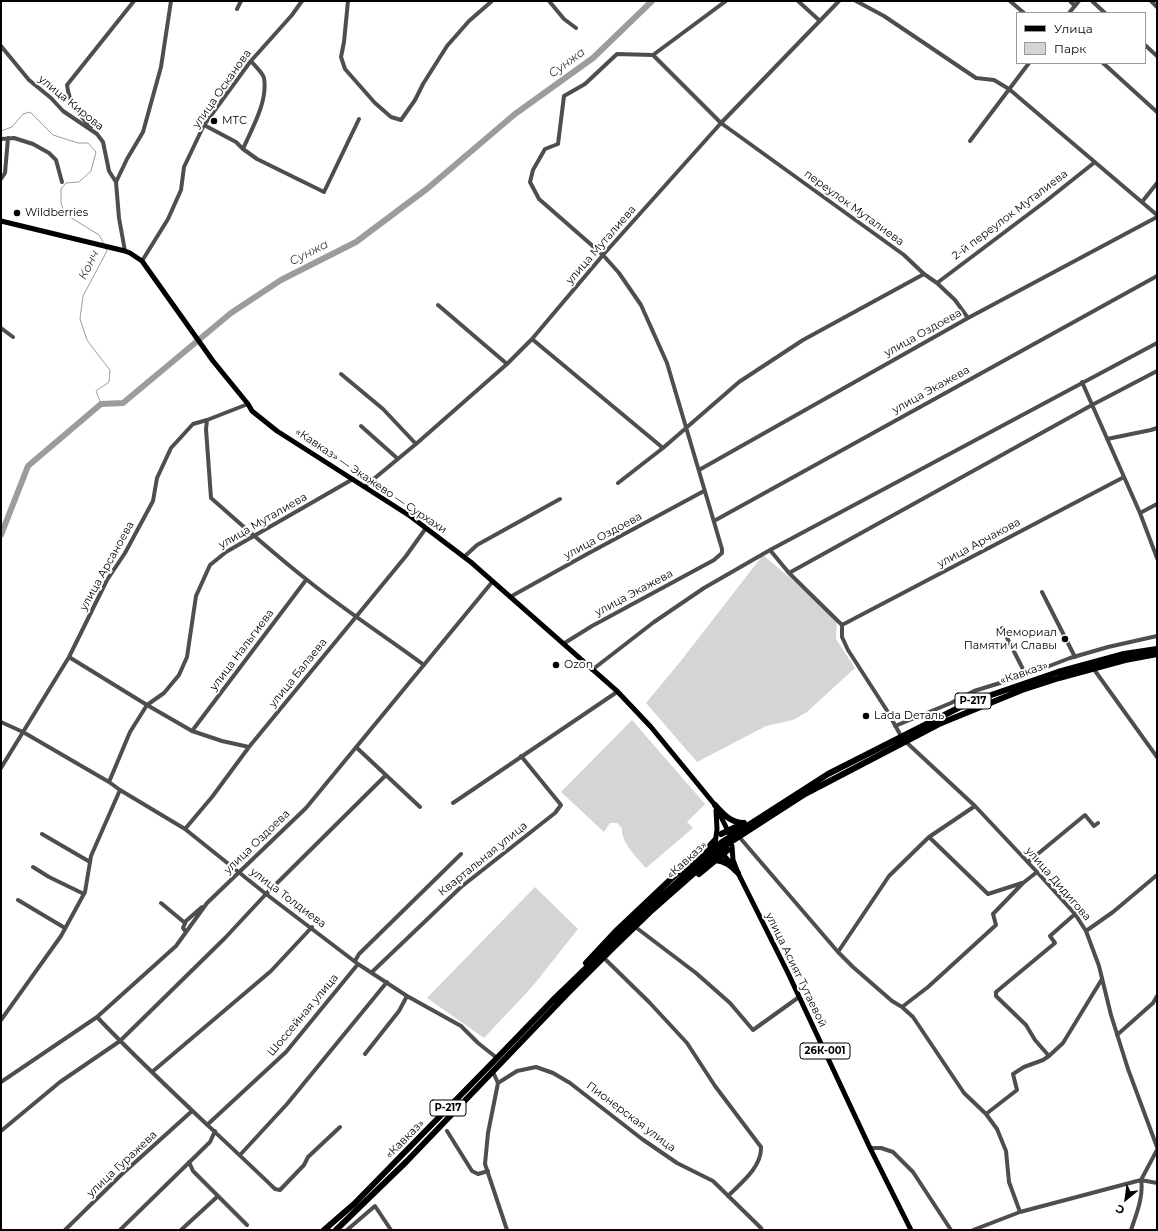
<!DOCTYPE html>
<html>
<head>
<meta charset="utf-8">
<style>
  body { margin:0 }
  #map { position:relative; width:1158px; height:1231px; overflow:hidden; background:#fff; font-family:Montserrat,sans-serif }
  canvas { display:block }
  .frame { position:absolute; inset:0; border:2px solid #000; pointer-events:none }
  .legend { position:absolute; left:1016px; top:12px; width:130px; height:52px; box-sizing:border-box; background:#fff; border:1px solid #999; margin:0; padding:5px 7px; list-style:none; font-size:12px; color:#000 }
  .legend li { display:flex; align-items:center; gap:8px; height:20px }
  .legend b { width:20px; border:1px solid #999 }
  .north { position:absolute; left:1106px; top:1179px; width:40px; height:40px; -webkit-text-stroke:3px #fff; paint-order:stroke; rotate:209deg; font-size:11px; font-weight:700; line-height:16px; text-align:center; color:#000 }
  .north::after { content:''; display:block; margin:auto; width:14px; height:18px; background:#000; clip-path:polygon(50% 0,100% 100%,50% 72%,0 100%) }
</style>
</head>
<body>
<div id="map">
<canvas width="1158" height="1231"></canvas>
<div class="frame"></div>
<ul class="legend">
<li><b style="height:5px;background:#000"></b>Улица</li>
<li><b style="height:11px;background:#d5d5d5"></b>Парк</li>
</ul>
<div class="north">С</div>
</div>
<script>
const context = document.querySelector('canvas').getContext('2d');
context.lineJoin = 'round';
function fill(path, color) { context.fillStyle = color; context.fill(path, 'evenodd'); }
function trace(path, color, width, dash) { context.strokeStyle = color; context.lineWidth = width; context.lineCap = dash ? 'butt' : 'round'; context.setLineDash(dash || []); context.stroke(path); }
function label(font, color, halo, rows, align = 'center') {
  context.font = font + ' Montserrat,sans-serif'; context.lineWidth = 4; context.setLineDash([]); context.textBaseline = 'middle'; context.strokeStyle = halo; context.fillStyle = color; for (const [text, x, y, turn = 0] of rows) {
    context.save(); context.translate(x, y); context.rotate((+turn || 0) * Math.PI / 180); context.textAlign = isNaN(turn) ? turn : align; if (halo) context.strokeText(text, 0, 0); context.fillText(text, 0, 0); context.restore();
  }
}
fill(new Path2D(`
  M763 555 837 618 836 639 855 668 807 712 793 720 766 726 697 762 646 703 680 662Z
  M632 720 705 804 687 822 693 828 646 868C637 858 620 841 622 828L617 823H610L604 832 561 792Z
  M535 887 578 929 532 987 484 1038 427 998Z`), '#d5d5d5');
trace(new Path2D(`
  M1 131 12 127 23 114 30 112 53 135 78 143H88L96 152 91 171 79 182 66 183 61 189V203L65 214 99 235 104 244
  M101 404 96 391 109 382 110 370 102 360 87 340 80 319 83 296 107 251 106 249`), '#9c9c9c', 1);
trace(new Path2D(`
  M1 535 28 466 101 404 123 403 231 313 281 280 356 242 428 188 515 114 593 58 652 1`), '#9c9c9c', 6);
trace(new Path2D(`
  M348 1 344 42 341 57 345 69 375 103 391 117 401 120 415 100 423 84 447 46 469 21 492 1
  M549 1 564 19 576 28
  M726 1 653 55 721 123 904 255 924 274 937 283 955 300 968 318
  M798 1 820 21
  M856 1 884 16 976 78 994 80 1009 89 1157 215
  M1010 1 1024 13
  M1070 1 1075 6
  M1092 1 1105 13
  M1151 1 1157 7
  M237 9 241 1
  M1069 13 1079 1
  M1145 45 1157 56
  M1 46 29 80 51 98 63 111 97 134 103 142 109 171 116 182
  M1103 63 1157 112
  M204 125 236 142 243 149 257 159 324 192 359 119
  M91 127C77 112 70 106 67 85L134 1
  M1 139 14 138 33 144 49 153 56 160 62 182
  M970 141 1029 63
  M243 149C252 128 268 102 264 78 263 73 255 66 251 61
  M1 179 5 173 8 138
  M1142 202 1157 183
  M125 251 119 218 116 182 127 159 143 132 161 67 171 1
  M142 261 168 219 181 190 184 167 204 125 250 62 292 15 302 1
  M937 283 1046 201 1095 162
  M438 305 507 364
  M1 328 13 337
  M532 339 663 448 739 382 803 340 924 274
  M341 374 383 409 416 444
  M1082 382 1140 513 1157 558
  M207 420 206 429 211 498C242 525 273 553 306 579 344 610 385 636 424 665
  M361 426 398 459
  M1107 439 1151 430 1157 428
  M699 470 968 318 1157 217
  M618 483 663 448
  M364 487 416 444 507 364 532 339 603 255 721 123 839 1
  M1140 513 1157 504
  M714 521 1157 276
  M770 550 789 573 842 625V637L848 650 886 709 901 736
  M464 557 477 545 560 499
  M789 573 1092 405 1157 371
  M1042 592 1075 657
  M510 597 589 553 704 491
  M842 625 1124 477
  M1002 628 1026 675
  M563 644 592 626 714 560 722 553V549L667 363 641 305 619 273 603 255 539 199 530 182 533 170 545 149 558 144 564 96 585 84 617 54 653 55
  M69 657 147 705 192 731 222 741 249 747
  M1093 668 1157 757
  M592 670 654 622 704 588 770 550 1157 343
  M1 722 23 732 109 782 120 790 185 829 266 894 358 964 407 996 461 1026 478 1043 497 1058
  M895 726 951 703 974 691 1026 675 1070 658 1108 647 1157 636
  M192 731 306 580
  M905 741 975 806 1037 872 1075 914 1086 931 1099 966 1111 1015 1128 1069 1157 1147
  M356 747 420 807
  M1 768 69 657 107 580 125 553 153 501 157 478 171 448 193 424 207 420 248 404
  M109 782 130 732 147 705 164 693 179 675 187 657 196 596 210 565 226 552 353 479
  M453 803 617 692
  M185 829 212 797 249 747 406 556 426 528
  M42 834 90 862
  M929 837 988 894 1022 883
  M741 839 838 952 853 967 892 1001 902 1007 913 1017 964 1093 986 1114 997 1129 1006 1151 1009 1182 1020 1212
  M1028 862 1085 815 1094 826 1098 823
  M33 867 49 877 84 894
  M18 900 65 928
  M161 903 185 923
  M638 929 696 973 730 1003 753 1030 799 997
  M1086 931 1113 912 1157 875
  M186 932 183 928 186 921 202 907
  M838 952 889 876 929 837 975 806
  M606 960 649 1002 687 1043 715 1086 761 1147C762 1167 741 1183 728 1196
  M355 961 359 954 461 854
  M372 972 461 887 555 813 561 805 521 756
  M902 1007 928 987 996 925 993 914 1023 883 1037 872
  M97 1017C154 1077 216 1132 275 1189L280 1190 304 1165 308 1157 340 1127
  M1 1020 61 936 85 892 91 856 120 790
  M1117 1035 1153 1003 1157 996
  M365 1054 399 1011 407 996
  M1049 1056 1035 1040 1026 1025 996 996V992L1055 943 1050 936 1075 914
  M152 1072 271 971 312 927
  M493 1072 498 1083 488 1133 485 1164 507 1230
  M1 1082 97 1017 176 946 207 903 306 808 493 581
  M498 1083 517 1071 536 1067 553 1073 570 1083 642 1139 677 1163 713 1181 761 1228 762 1230
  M986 1114 1017 1090 1013 1074 1024 1067 1043 1060 1049 1056 1063 1043 1102 979
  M207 1125 286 1052 358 964
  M1 1131 60 1082 120 1041 225 938 266 894 386 775
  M447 1131 472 1171 478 1174 488 1171
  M870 1148H881L893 1152 913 1172 951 1230
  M240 1155 287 1104 387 982
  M189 1162 193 1171 247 1225
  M1141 1180 1157 1150
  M65 1230 121 1175 192 1111
  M120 1230 210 1142 215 1131
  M181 1230 218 1196
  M347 1230 375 1206 391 1230
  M973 1230 1020 1212 1141 1180 1157 1183
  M1131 1230C1136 1215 1144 1196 1141 1180`), '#4e4e4e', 4);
trace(new Path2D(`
  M1 221 125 251 130 253 142 261 213 361 248 404 252 411 277 431 410 516 472 563 616 690 651 727 715 805 729 833
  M715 844 717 829 716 810
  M732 846 733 860 738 873 788 973 870 1148 911 1230
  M721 852 733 866`), '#000', 5);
trace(new Path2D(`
  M715 805C723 814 731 823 744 823
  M721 834 744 823
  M715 860C726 861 731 866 738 873
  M699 874 728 850
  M586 963 615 932 671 879 704 852 715 840
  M324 1230 354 1204 497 1058 552 1001 645 911 722 842 828 774 968 703 1058 672 1124 654 1157 649
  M336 1230 407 1161 569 992 614 947 650 912 726 845 805 794 939 724 1022 690 1059 678 1125 660 1157 654`), '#000', 6);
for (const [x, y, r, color] of [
  [214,121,4,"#000"],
  [17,213,4,"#000"],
  [1065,639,4,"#000"],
  [556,665,4,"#000"],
  [866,716,4,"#000"]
]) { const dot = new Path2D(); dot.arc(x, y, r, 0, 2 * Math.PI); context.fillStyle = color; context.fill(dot); trace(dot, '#fff', 1.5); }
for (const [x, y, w] of [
  [973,701,36],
  [825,1051,50],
  [448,1108,36]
]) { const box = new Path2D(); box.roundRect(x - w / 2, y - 8, w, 16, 3); context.fillStyle = '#fff'; context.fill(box); trace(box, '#000', 1); }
label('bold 10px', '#000', null, [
  ["Р-217",973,701],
  ["26К-001",825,1051],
  ["Р-217",448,1108]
]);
label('11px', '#000', '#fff', [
  ["улица Осканова",222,89,-55],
  ["улица Кирова",71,103,39],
  ["переулок Муталиева",854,208,36],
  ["2-й переулок Муталиева",1010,215,-37],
  ["улица Муталиева",601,245,-49],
  ["улица Оздоева",923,333,-29],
  ["улица Экажева",931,390,-29],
  ["«Кавказ» — Экажево — Сурхахи",371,481,34],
  ["улица Муталиева",263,521,-30],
  ["улица Оздоева",603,536,-28],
  ["улица Арчакова",979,543,-28],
  ["улица Арсаноева",107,566,-61],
  ["улица Экажева",634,593,-28],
  ["улица Нальгиева",242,650,-53],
  ["улица Балаева",298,673,-51],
  ["«Кавказ»",1024,673,-19],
  ["улица Оздоева",257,842,-44],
  ["Квартальная улица",483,859,-39],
  ["«Кавказ»",687,860,-42],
  ["улица Дидигова",1058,884,49],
  ["улица Толдиева",288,898,37],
  ["улица Асият Тутаевой",796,970,64],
  ["Шоссейная улица",303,1015,-50],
  ["Пионерская улица",631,1117,37],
  ["«Кавказ»",405,1139,-45],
  ["улица Гуражева",122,1164,-43]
]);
label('11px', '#000', '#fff', [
  ["МТС",222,121],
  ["Wildberries",25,213],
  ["Мемориал",1057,633,"right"],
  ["Памяти и Славы",1057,646,"right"],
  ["Ozon",564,665],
  ["Lada Dеталь",874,716]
], 'left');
label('italic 12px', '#3d3d3d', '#fff', [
  ["Сунжа",567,63,-36],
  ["Сунжа",309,253,-27],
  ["Конч",89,265,-64]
]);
</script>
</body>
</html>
